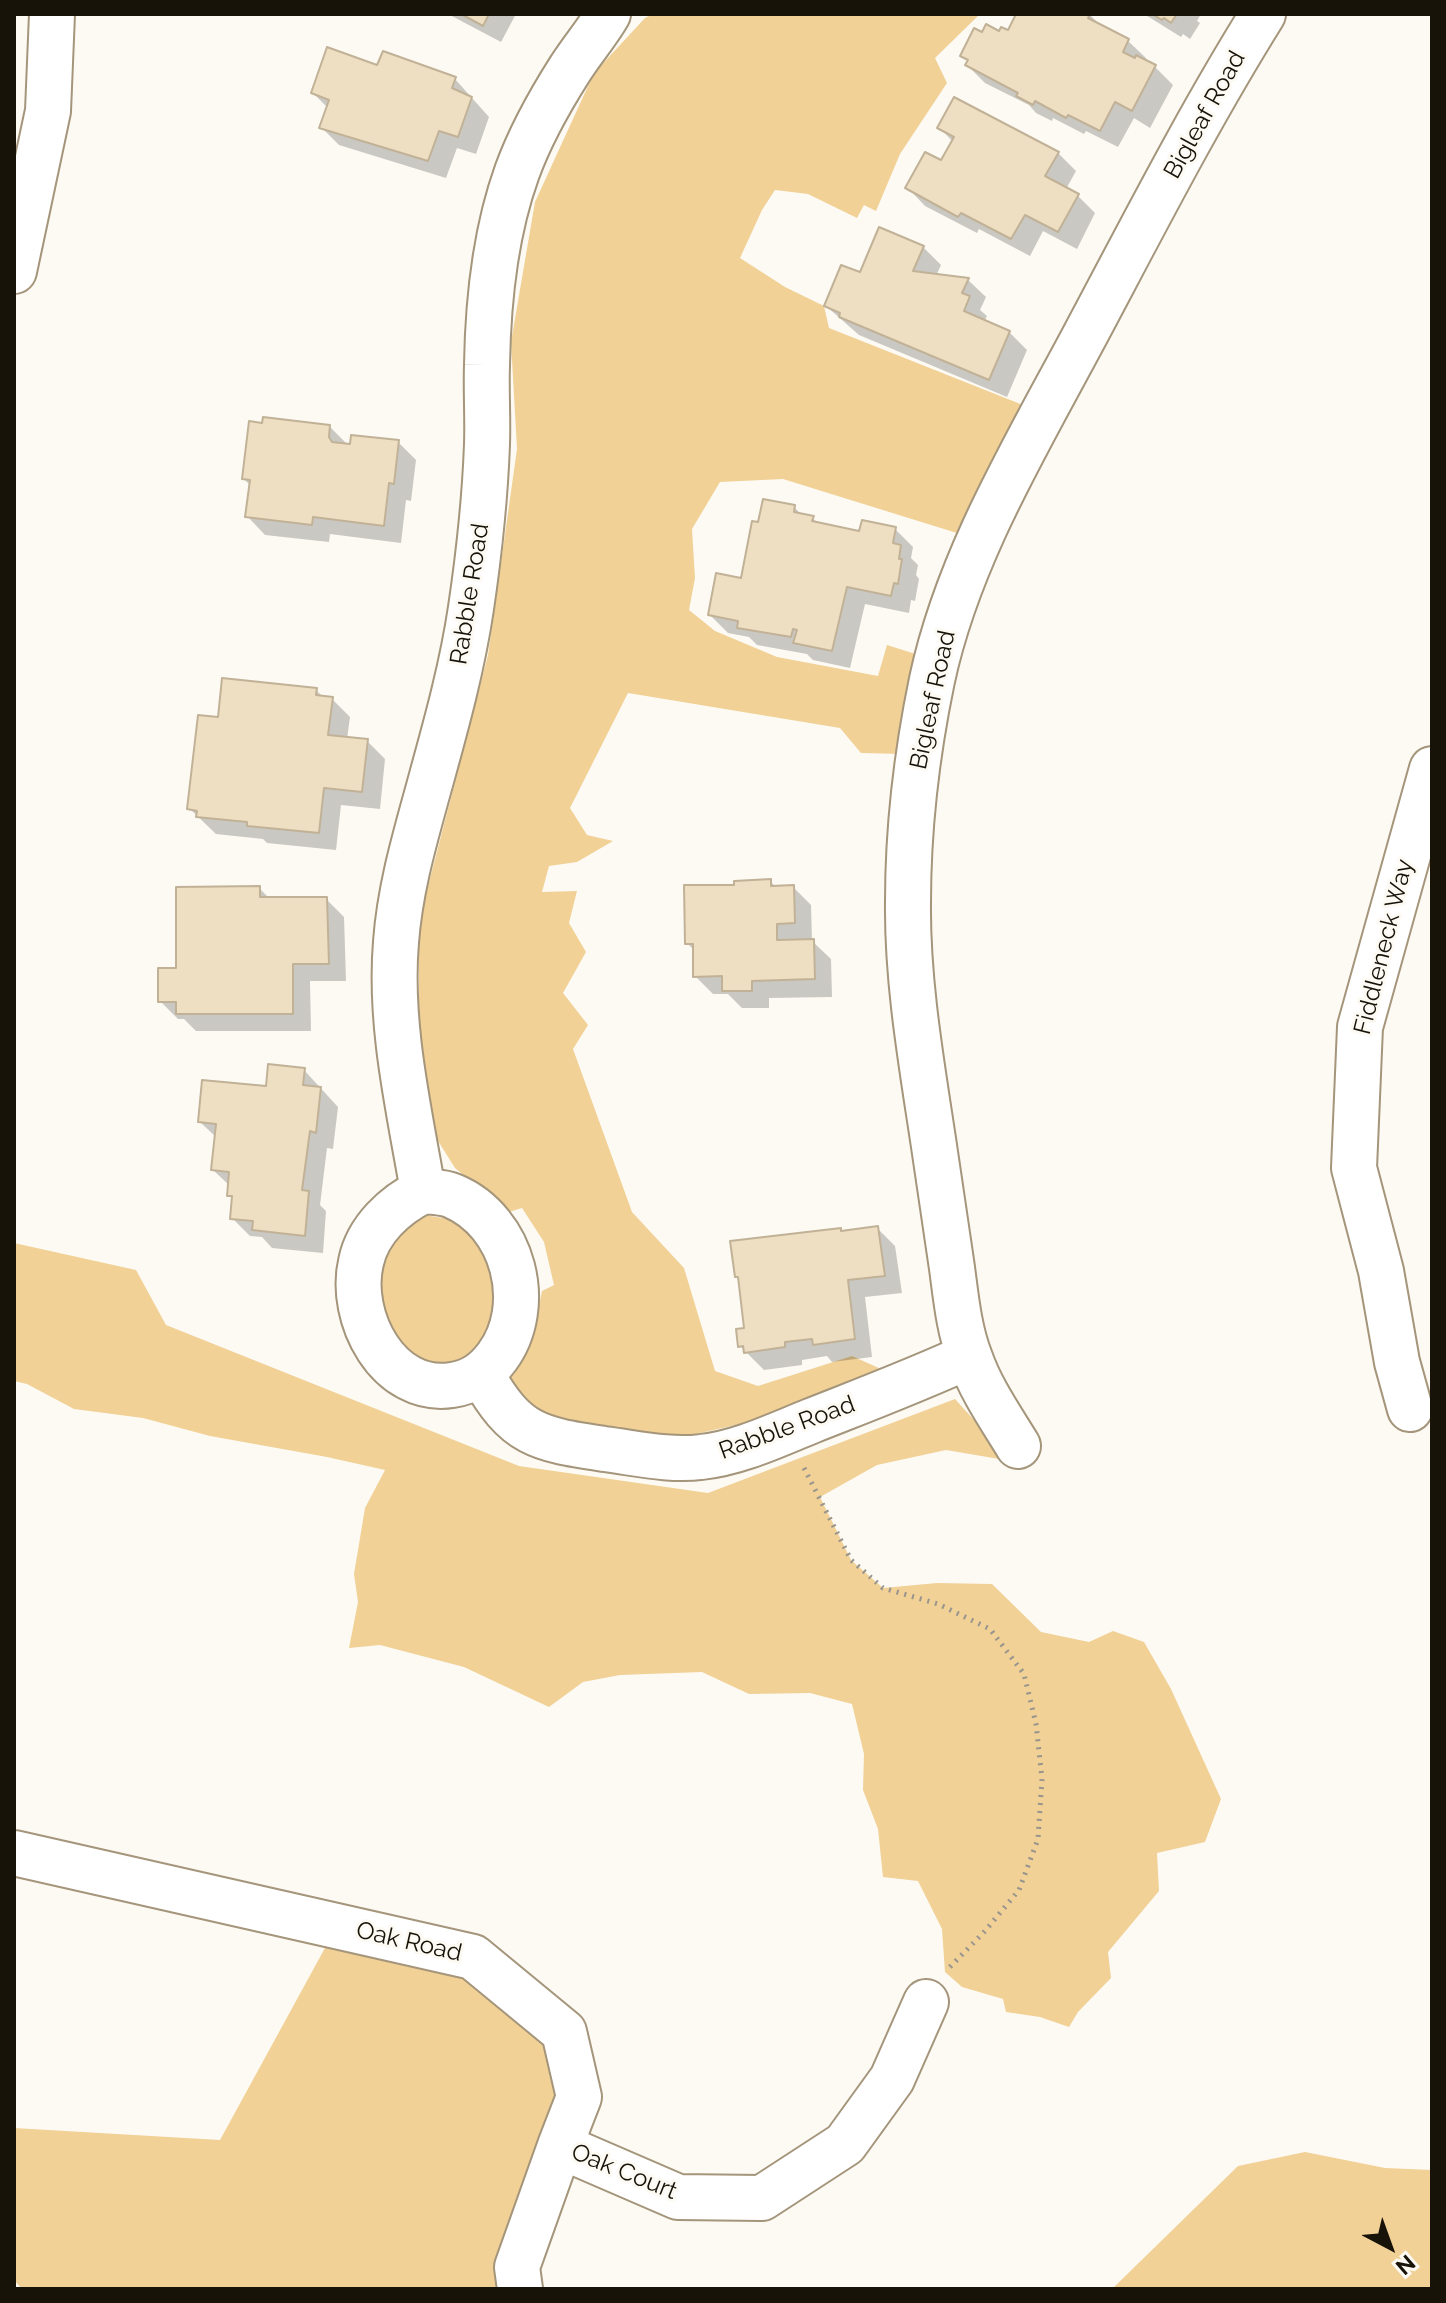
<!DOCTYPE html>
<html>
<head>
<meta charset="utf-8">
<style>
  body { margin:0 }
  #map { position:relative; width:1446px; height:2303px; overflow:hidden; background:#fdfaf4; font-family:Raleway,sans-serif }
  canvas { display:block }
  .frame { position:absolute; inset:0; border:16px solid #181309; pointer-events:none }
  .north { position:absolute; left:1350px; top:2207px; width:80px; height:80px; -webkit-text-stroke:6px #fdfaf4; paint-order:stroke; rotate:139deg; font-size:22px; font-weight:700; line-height:32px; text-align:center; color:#181309 }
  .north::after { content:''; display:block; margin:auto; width:28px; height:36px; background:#181309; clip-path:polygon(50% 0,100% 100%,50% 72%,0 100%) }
</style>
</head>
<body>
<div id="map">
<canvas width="1446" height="2303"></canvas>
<div class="frame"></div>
<div class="north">N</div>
</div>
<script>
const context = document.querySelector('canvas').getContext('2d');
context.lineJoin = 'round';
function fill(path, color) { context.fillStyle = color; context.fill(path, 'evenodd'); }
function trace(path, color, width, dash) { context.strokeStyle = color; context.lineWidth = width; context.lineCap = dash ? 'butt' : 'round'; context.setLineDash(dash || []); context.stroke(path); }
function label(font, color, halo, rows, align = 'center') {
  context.font = font + ' Raleway,sans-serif'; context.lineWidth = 6; context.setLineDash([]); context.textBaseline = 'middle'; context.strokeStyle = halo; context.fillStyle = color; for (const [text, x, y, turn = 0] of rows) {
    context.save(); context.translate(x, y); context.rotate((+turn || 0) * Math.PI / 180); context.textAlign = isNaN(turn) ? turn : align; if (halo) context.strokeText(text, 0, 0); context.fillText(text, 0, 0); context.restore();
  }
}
fill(new Path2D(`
  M653 14H980L935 58 947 83 900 154 876 211 864 205 857 218 808 194 775 190 762 210 740 258 785 287 824 306 829 328 1028 407 960 534 783 479 720 482 692 529 695 578 689 610 715 631 777 657 878 676 887 645 922 656 902 754 861 753 840 728 628 693 570 808 587 835 613 841 577 862 549 866 542 892 577 891 569 923 586 952 563 993 588 1025 573 1049 632 1212 684 1268 715 1371 758 1386 852 1356 881 1369 766 1418 674 1439 590 1431 535 1414 507 1378 535 1325 542 1291 554 1285 544 1242 522 1208 509 1212 455 1168 433 1133 419 1030V921L488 655 517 449 511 342 535 202 594 73 645 18Z
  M418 1214 461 1221 490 1252 502 1305 485 1351 453 1371 414 1358 383 1321 377 1282 386 1252Z
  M14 1243 136 1270 166 1325 519 1466 708 1493 955 1399 1011 1461 946 1450 877 1465 820 1497 851 1560 883 1588 937 1583 992 1584 1041 1632 1089 1642 1113 1631 1144 1642 1171 1689 1221 1799 1205 1842 1157 1853 1159 1891 1108 1952 1111 1978 1078 2012 1069 2027 1040 2017 1006 2012 1003 1999 962 1987 945 1972 942 1929 918 1881 883 1877 878 1829 863 1790 864 1754 852 1704 810 1693 749 1694 702 1672 620 1675 583 1682 549 1707 464 1667 380 1645 349 1648 358 1602 354 1574 365 1508 385 1470 327 1457 210 1436 143 1418 74 1409 27 1384 14 1381Z
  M337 1926 473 1957 564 2032 579 2097 517 2267 493 2289H22L14 2280V2128L220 2140Z
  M1305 2152 1385 2168 1432 2170V2289H1112L1238 2166Z`), '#f1d196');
fill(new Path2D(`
  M448 14H516L501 42Z
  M1018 14H1089L1102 27 1128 41 1146 58 1145 61 1155 67 1173 85 1150 128 1134 118 1118 147 1086 131 1084 134 1053 118 1052 121 1036 113 1029 105 985 83 967 65 969 62 962 56 983 35 1008 33Z
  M1144 14H1201L1197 21 1200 23 1190 39 1183 34 1181 37Z
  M378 67 455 79 489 117 476 154 457 148 446 178 339 145 321 127 328 108 313 93Z
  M940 128 1058 153 1076 171 1066 189 1077 195 1095 213 1077 249 1043 231 1030 256 979 229 977 233 925 206 908 188 942 163 953 142Z
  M923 247 941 265 936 276 968 280 986 297 980 310 987 316 984 322 1009 332 1027 350 1007 397 859 335 826 306 861 275Z
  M330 427 349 446 398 442 416 460 411 501 406 500 401 543 330 534 329 542 265 535 248 517 251 486 244 479Z
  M794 507 803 516 813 518 819 525 861 533 895 529 913 547 911 558 918 565 916 575 919 579 915 601 911 600 909 613 865 604 850 668 813 660 807 654 757 645 749 637 728 633 710 615 743 580 760 524Z
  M316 690 324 698 332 699 350 717 347 739 367 741 385 759 380 809 341 805 336 850 267 843 263 839 216 834 189 808 220 720Z
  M770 881 777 888H794L811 905 812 941 831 959 832 997 769 998V1008H742L728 994H713L695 976V951L687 943 736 887Z
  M259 888 270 899H326L344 917 346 981H310L311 1031H196L184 1019H178L160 1001Z
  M304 1070 338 1107 333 1149 327 1148 320 1205 326 1211 323 1253 272 1248 262 1237 250 1236 232 1218 234 1200 229 1195 230 1186 213 1170 217 1138 200 1122Z
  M877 1228 895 1246 902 1293 865 1297 872 1357 832 1362 827 1356 802 1360V1365L764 1370 740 1346 746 1330 740 1280 737 1277 842 1233Z`), '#0003');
const building = new Path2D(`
  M461 14H489L483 26Z
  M1016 14H1090L1088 18 1129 39 1123 52 1135 58 1136 55 1156 65 1132 111 1115 102 1100 131 1068 115 1066 118 1035 101 1033 105 1016 96 1018 93 965 65 968 60 960 56 974 28 982 32 986 24 999 31 1001 27 1008 30Z
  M1152 14H1177L1171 23 1164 18 1162 20Z
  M327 47 377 65 383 51 456 77 452 88 472 97 458 137 439 131 428 161 319 128 329 100 311 93Z
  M954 97 1059 152 1045 176 1079 194 1058 232 1025 215 1011 239 961 213 958 217 905 188 925 152 941 160 954 137 937 128Z
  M879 227 924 246 913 271 969 278 962 293 970 296 964 311 1010 331 989 380 839 317 840 313 824 306 841 265 860 272Z
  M263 417 330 425 329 437 332 442 350 444 351 435 399 440 394 484 389 483 384 526 313 517 312 525 245 517 250 480 242 479 249 421 262 423Z
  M763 499 795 505 794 512 814 516 812 521 859 531 862 520 896 527 893 543 901 545 899 559H902L898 584 894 583 891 596 847 587 832 651 793 643 797 630 793 629 791 637 737 628 738 621 708 615 716 573 741 578 752 521 758 522Z
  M222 678 317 688 316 695 333 697 328 735 368 739 362 792 324 788 319 833 247 826V822L196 817 197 811 187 809 198 715 218 717Z
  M771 879V886L794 885 795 923 777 924V940L814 939 815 979 752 981V991H722V976L693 977V944H685L684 885H734V881Z
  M260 886V897H327L329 964H293V1014H176V1002H158V968H176V887Z
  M268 1064 305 1068 303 1085 321 1087 316 1133 310 1131 302 1190 309 1191 305 1236 252 1230 253 1221 230 1219 232 1196H227L229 1172 211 1170 216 1124 198 1122 202 1080 266 1086Z
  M878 1226 885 1276 848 1280 855 1339 813 1345 812 1339 785 1342V1347L744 1353 743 1346 738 1347 736 1329 744 1328 738 1277H735L730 1241 841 1228V1231Z`);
fill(building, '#eedec2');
trace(building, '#c1b297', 2);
const minor = new Path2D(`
  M14 271 48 111 52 14
  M423 1191C409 1109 389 1025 396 942 400 888 415 838 429 787 445 729 462 669 471 608 479 554 485 499 487 444 488 418 486 391 487 365 488 301 495 233 517 172 530 136 549 102 570 69 582 50 597 33 608 14
  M423 1191C433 1192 444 1192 453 1196 514 1222 535 1306 497 1357 485 1373 472 1382 452 1385 388 1395 348 1317 361 1262 368 1229 395 1205 423 1191Z
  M482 1375C516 1436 538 1439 604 1449 636 1453 670 1461 701 1457 739 1453 776 1435 811 1421 864 1400 917 1380 969 1356
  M1410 1409 1397 1362 1381 1271 1354 1168 1360 1027 1432 769
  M1018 1446C1001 1418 981 1390 970 1358 959 1330 956 1298 952 1268 946 1227 940 1187 934 1146 922 1066 907 983 908 902 908 828 917 752 932 680 958 558 1026 446 1084 337 1142 228 1198 118 1263 14
  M14 1853 473 1957 564 2032 579 2097 560 2146 517 2267 520 2289
  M560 2146 678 2197 762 2198 845 2144 892 2079 926 2002`);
trace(minor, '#a4957b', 48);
trace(new Path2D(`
  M804 1468 851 1560 883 1588 938 1604 990 1629 1024 1674 1036 1724 1042 1779 1038 1839 1019 1890 985 1931 950 1967`), '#99958d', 5, [2, 6]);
trace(minor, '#fff', 44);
label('24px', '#181309', '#fdfaf4', [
  ["Bigleaf Road",1205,115,-61],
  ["Rabble Road",470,594,-81],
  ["Bigleaf Road",933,700,-78],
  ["Fiddleneck Way",1384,947,-76],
  ["Rabble Road",787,1428,-20],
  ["Oak Road",409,1942,13],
  ["Oak Court",624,2172,22]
]);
</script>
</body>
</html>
